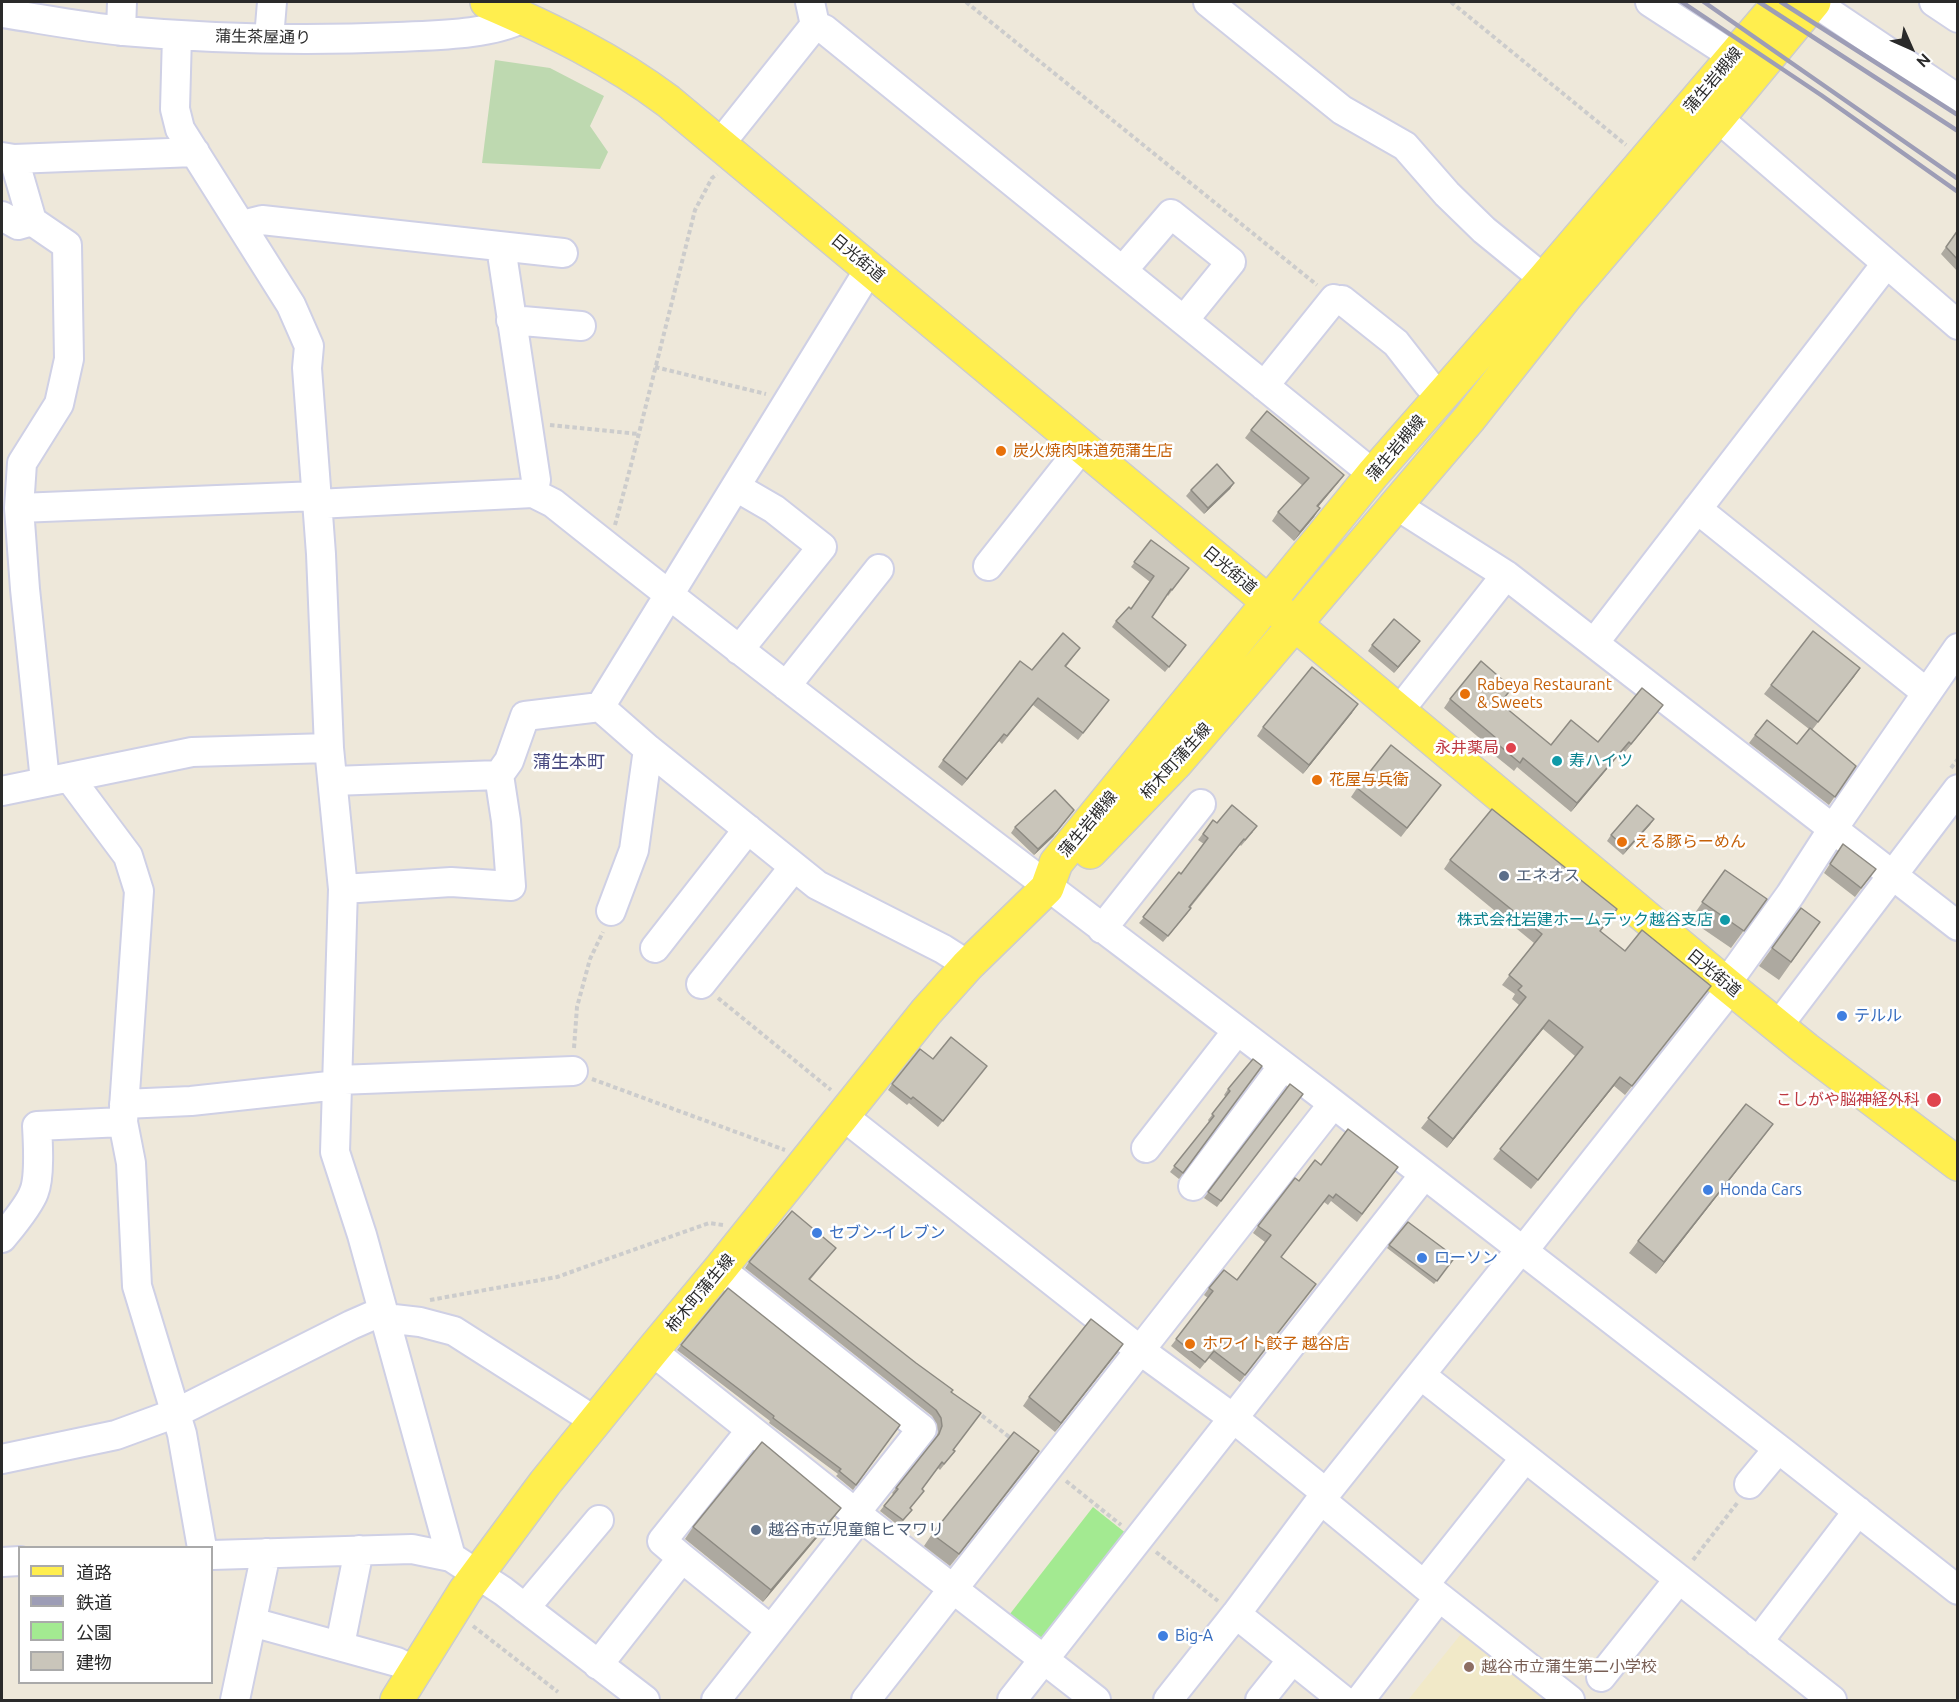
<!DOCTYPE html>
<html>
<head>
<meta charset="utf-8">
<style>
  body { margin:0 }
  #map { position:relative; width:1959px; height:1702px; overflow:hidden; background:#eee8da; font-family:Ubuntu,"Noto Sans JP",sans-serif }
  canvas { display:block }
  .frame { position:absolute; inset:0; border:3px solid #2a2a2a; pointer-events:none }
  .legend { position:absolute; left:18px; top:1546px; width:195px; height:138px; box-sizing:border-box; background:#fff; border:2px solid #aaa; margin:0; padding:8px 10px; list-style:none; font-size:18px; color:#2a2a2a }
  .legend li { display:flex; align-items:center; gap:12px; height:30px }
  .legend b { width:30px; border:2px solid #aaa }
  .north { position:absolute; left:1881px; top:18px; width:60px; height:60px; -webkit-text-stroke:4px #fff; paint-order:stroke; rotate:135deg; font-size:16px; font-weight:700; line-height:24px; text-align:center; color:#2a2a2a }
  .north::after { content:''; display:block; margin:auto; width:21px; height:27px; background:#2a2a2a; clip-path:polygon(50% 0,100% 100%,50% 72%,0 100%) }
</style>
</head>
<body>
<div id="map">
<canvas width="1959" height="1702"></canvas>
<div class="frame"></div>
<ul class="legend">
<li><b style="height:8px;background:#ffee4e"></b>道路</li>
<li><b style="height:8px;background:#9d9db6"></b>鉄道</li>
<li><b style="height:16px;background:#a3ea91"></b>公園</li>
<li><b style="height:16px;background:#c9c5ba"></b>建物</li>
</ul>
<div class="north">N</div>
</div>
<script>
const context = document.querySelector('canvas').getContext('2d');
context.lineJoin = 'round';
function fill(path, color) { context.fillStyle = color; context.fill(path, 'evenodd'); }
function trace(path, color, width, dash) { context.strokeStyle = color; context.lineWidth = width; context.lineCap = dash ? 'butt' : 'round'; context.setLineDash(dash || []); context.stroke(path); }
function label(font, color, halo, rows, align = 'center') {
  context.font = font + ' Ubuntu,"Noto Sans JP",sans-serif'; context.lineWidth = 5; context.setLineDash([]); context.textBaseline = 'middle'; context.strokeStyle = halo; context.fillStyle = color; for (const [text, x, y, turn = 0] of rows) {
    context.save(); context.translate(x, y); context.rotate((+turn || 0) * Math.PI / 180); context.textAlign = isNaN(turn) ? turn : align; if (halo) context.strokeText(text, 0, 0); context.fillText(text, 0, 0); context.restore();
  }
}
fill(new Path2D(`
  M1461 1634 1547 1700H1408Z`), '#f1e9c8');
fill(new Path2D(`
  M1093 1507 1132 1538 1049 1646 1006 1619Z`), '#a3ea91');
fill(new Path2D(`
  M495 60 550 68 604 96 590 126 608 152 600 169 482 163Z`), '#bed9b0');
const minor = new Path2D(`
  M1208 2 1342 110 1405 146 1447 194 1484 230 1544 279
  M1650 2 1733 56
  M1814 2 1958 99
  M1934 2 1958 18
  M2 13C42 19 83 27 124 31 214 39 307 41 398 37 435 35 490 35 523 18
  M815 25 824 29 1373 474
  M121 31 122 2
  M177 35 175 109 180 129 291 305 309 346 307 368 321 554 329 748 343 889 335 1152 362 1235 451 1557
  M269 38 272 2
  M1718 118 1958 325
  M720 144 815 25 810 2
  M2 157 14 159 195 152
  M14 159 32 221
  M2 216 18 225 32 221 67 245 69 359 59 404 22 463 19 508 25 589 45 781
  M242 225 262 220 563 253
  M501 247 536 480 533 493
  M1123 270 1171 214 1231 262 1184 320
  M1342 300 1396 343 1428 384 1441 395
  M511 320 581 326
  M1264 386 1334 299
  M736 487 774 509 822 547 739 650
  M317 504 533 493 553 503C809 707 1071 903 1331 1102 1541 1263 1750 1426 1958 1590
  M1396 505 1506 575 1958 926
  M19 508 317 496
  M1697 509 1927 693
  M988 566 1082 447
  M1594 643 1886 264
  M786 686 879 569
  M600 707 870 268
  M1399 711 1506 575
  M69 777 128 856 139 891 123 1122 131 1163 137 1286 182 1434 202 1548
  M333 781 499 775 509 761 525 716 600 707 648 749 817 885 943 949 968 965
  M2 791 192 752 329 748
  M343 889 451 882 511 886 506 821 499 775
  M611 911 634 850 648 749
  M1102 929 1201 804
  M655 948 748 829
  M701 984 794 867
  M1726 984 1790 895 1832 830 1958 648
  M1778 1026 1958 789
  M338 1080 573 1071
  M124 1104 191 1101 338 1085
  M843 1116 1141 1351 1233 1418 1326 1493
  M1146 1148 1237 1031
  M1193 1186 1283 1066
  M2 1238C11 1227 29 1206 34 1192 40 1177 38 1143 37 1126L123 1122
  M1523 1251 1731 988
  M385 1318 420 1322 454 1331 595 1421
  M652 1351 858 1515 1096 1700
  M1422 1376 1832 1700
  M2 1459 116 1435 176 1413 351 1325 383 1311
  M1749 1484 1778 1449
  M1321 1500 1424 1585 1570 1700
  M212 1555 412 1549 451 1557 503 1591 645 1700
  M682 1558 662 1541 751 1430
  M2 1562 20 1561
  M1424 1585 1525 1458
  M525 1608 599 1520
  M1236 1614 1343 1700
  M252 1622 397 1662 415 1671
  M1758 1642 1858 1511
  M340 1645 359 1550
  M598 1665 682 1558 771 1630
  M1601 1677 1679 1579
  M235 1700 266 1553
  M716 1700 849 1531 864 1502 922 1429 720 1269
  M866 1700 1333 1104
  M1012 1700 1424 1175
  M1168 1700 1236 1614 1326 1493 1521 1249
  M1260 1700 1292 1660
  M1360 1700 1439 1597`);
const major = new Path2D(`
  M487 2C550 29 612 59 668 101L1726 984 1806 1049 1958 1164
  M1090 852 1176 763 1261 664 1469 419 1566 296 1718 118 1814 2
  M397 1700 465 1591 545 1483 652 1351 720 1269 926 1012 968 965 1047 888 1056 863 1373 474 1544 279 1780 2`);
trace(minor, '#cfd0e5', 32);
trace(major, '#ccc', 36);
trace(new Path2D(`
  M966 2 1317 285
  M1451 2 1626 145
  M655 367 766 394
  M550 425 638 434
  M615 525 631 465 695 210 712 178 717 174
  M1951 768 1958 759
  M718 998 831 1090
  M574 1048 577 1007 590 959 603 932
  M592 1079 785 1150
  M430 1300 557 1277 709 1223 723 1225
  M976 1411 1013 1440
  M1066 1481 1121 1525
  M1156 1552 1218 1601
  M1693 1560 1738 1502
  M473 1626 558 1692`), '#ccc', 4, [4.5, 3]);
trace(minor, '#fff', 28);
trace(major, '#ffee4e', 33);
trace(new Path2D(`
  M1682 2 1821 95 1958 192
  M1704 2 1958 179
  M1759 2 1958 131
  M1781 2 1958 115`), '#9d9db6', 4.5);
fill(new Path2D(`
  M1958 230V272L1941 254Z
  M1251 430 1344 475 1318 507 1314 517 1294 541 1272 521 1278 512 1303 486 1245 438Z
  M1234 483 1230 489 1204 514 1186 496 1191 490Z
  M1151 540 1189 568 1168 596 1167 594 1152 617 1186 645 1165 672 1112 627 1116 621 1131 609 1150 582 1131 567Z
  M1420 641 1394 673 1368 651 1372 645Z
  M1080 648 1066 667 1109 700 1078 740 1033 705 1002 744 999 741 962 786 938 767 943 760 1032 670Z
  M1860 668 1812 730 1856 766 1829 805 1749 743 1755 735 1797 744 1809 729 1764 694 1771 685Z
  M1512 688 1500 703 1551 745 1598 742 1657 713 1625 752 1623 750 1571 812 1517 767 1514 771 1488 750 1490 747 1444 708 1450 699Z
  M1352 713 1303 774 1257 736 1263 727Z
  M1441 785 1401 837 1351 797 1357 788Z
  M1074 810 1053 837 1034 855 1011 833 1015 827Z
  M1654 819 1623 855 1607 841 1611 835Z
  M1213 820 1217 823 1253 832 1241 846 1240 845 1190 908H1191L1187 914 1163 942 1139 923 1181 874 1204 844 1198 840Z
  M1843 844 1876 869 1855 897 1824 873Z
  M1450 860 1601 932 1625 951 1704 995 1625 1095 1614 1086 1531 1189 1493 1159 1575 1056 1543 1029 1447 1148 1421 1128 1519 1005 1512 999 1515 994 1502 985 1534 943 1444 869Z
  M1725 870 1767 899 1731 948 1690 920Z
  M1801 908 1820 922 1779 980 1759 966Z
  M933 1059 982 1072 938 1127 909 1103 907 1105 888 1090 892 1084Z
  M1262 1066 1179 1179 1170 1172 1209 1122 1208 1120 1226 1097 1224 1095 1228 1089Z
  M1290 1084 1303 1094 1217 1207 1204 1198Z
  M1764 1136 1656 1274 1629 1253 1638 1241Z
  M1321 1165 1398 1167 1357 1222 1331 1201 1328 1205 1324 1202 1281 1257 1310 1291 1240 1382 1209 1358 1200 1369 1171 1346 1208 1298 1204 1295 1209 1288 1237 1280 1265 1242 1253 1233 1258 1226 1299 1181Z
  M1408 1222 1455 1257 1434 1284 1387 1248Z
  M836 1248 810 1280 951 1392 953 1450 955 1451 940 1470 938 1468 922 1489 910 1508 912 1510 899 1526 880 1511 893 1494 892 1493 936 1438 938 1432 937 1424 932 1416 745 1268 749 1262Z
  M1123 1344 1055 1432 1023 1406 1029 1397Z
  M681 1345 900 1425 853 1490 836 1476 838 1474 769 1423 770 1421 677 1350Z
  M1039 1451 950 1566 924 1546 932 1534Z
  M832 1520 763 1602 685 1539 693 1527Z`), '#ada9a0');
fill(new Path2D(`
  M1344 475 1338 483 1312 514 1317 506Z
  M1234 483 1230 489 1204 514 1208 508Z
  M1320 508 1314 517 1294 541 1300 532Z
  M1420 641 1416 647 1394 673 1398 667Z
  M1860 668 1854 677 1811 731Z
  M1358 704 1352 713 1303 774 1309 765Z
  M1663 705 1657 713 1625 752 1631 744Z
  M1004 734 999 741 962 786 967 779Z
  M1629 742 1623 750 1571 812 1577 803Z
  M1074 810 1053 837 1034 855 1038 849Z
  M1654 819 1650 825 1623 855 1627 849Z
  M1549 1020 1543 1029 1447 1148 1453 1139Z
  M1620 1077 1614 1086 1531 1189 1538 1180Z
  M1773 1124 1764 1136 1656 1274 1664 1262Z
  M1123 1344 1117 1353 1055 1432 1061 1423Z
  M1039 1451 1031 1463 950 1566 959 1554Z
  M841 1508 832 1520 763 1602 771 1590Z`), '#8d8a82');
const building = new Path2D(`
  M1958 230V260L1946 247Z
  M1267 411 1344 475 1317 506 1320 508 1300 532 1278 512 1309 478 1251 430Z
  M1217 464 1234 483 1208 508 1191 490Z
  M1151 540 1189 568 1172 590 1171 589 1152 617 1186 645 1169 667 1116 621 1129 607 1131 609 1154 576 1134 562Z
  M1394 619 1420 641 1398 667 1372 645Z
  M1813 631 1860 668 1818 722 1771 685Z
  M1063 633 1080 648 1065 666 1109 700 1083 733 1038 698 1007 736 1004 734 967 779 943 760 1020 661 1032 670Z
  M1481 661 1512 688 1500 703 1551 745 1571 720 1598 742 1642 688 1663 705 1631 744 1629 742 1577 803 1523 758 1520 763 1494 741 1496 738 1450 699Z
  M1312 667 1358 704 1309 765 1263 727Z
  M1767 720 1797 744 1810 728 1856 766 1835 797 1755 735Z
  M1391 745 1441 785 1407 828 1357 788Z
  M1055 790 1074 810 1057 831 1038 849 1015 827Z
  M1232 805 1257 826 1245 840 1244 839 1189 907 1191 908 1168 936 1143 917 1179 872 1181 874 1208 838 1203 834 1213 820 1217 823Z
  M1637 805 1654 819 1627 849 1611 835Z
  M1492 809 1617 909 1600 931 1625 951 1642 930 1711 986 1632 1086 1620 1077 1538 1180 1500 1149 1583 1047 1549 1020 1453 1139 1428 1118 1526 997 1518 990 1522 986 1509 975 1542 934 1450 860Z
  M1843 844 1876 869 1861 888 1830 864Z
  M1725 870 1767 899 1744 931 1702 902Z
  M1801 908 1820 922 1791 962 1772 948Z
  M951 1037 987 1066 943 1121 913 1097 911 1099 892 1084 920 1049 933 1059Z
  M1253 1059 1262 1066 1183 1173 1174 1166 1214 1116 1212 1114 1230 1091 1228 1089Z
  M1290 1084 1303 1094 1221 1201 1208 1192Z
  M1746 1104 1773 1124 1664 1262 1638 1241Z
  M1348 1129 1398 1167 1362 1214 1336 1194 1333 1198 1329 1195 1281 1257 1316 1284 1245 1375 1214 1351 1205 1362 1176 1339 1213 1291 1209 1288 1224 1270 1237 1280 1271 1235 1258 1226 1295 1178 1299 1181 1315 1160 1321 1165Z
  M792 1211 836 1248 809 1279 916 1363 953 1390 951 1392 981 1413 953 1450 955 1451 944 1464 942 1462 922 1489 924 1491 910 1508 912 1510 903 1520 884 1506 898 1489 896 1488 939 1434 942 1426 941 1418 936 1410 749 1262Z
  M1408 1222 1455 1257 1437 1281 1389 1245Z
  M728 1288 900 1425 856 1485 839 1471 841 1469 773 1418 774 1416 681 1345Z
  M1091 1319 1123 1344 1061 1423 1029 1397Z
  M1014 1432 1039 1451 959 1554 932 1534Z
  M762 1442 841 1508 771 1590 693 1527Z`);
fill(building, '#c9c5ba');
trace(building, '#8d8a82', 1.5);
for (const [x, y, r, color] of [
  [1001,451,6,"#e8710a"],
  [1465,694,6,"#e8710a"],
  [1511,748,6,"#e0444e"],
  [1557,761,6,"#0f9aa8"],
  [1317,780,6,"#e8710a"],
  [1622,842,6,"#e8710a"],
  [1504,876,6,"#5c6f8a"],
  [1725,920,6,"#0f9aa8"],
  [1842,1016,6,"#3f7fe0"],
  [1934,1100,8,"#e0444e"],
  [1708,1190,6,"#3f7fe0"],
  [817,1233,6,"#3f7fe0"],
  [1422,1258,6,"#3f7fe0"],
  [1190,1344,6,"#e8710a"],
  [756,1530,6,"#5c6f8a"],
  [1163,1636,6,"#3f7fe0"],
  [1469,1667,6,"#8d6e63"]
]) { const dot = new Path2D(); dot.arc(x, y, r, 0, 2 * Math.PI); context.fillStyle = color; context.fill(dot); trace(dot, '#fff', 2); }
label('16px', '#2a2a2a', '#fff', [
  ["蒲生茶屋通り",263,37,1],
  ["蒲生岩槻線",1713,80,-50],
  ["日光街道",858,258,40],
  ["蒲生岩槻線",1396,448,-50],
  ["日光街道",1230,570,40],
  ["柿木町蒲生線",1176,761,-48],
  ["蒲生岩槻線",1088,824,-50],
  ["日光街道",1714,973,40],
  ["柿木町蒲生線",700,1293,-50]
]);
label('16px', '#c56008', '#fff', [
  ["炭火焼肉味道苑蒲生店",1013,451],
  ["Rabeya Restaurant",1477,685],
  ["& Sweets",1477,703],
  ["花屋与兵衛",1329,780],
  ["える豚らーめん",1634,842],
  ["ホワイト餃子 越谷店",1202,1344]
], 'left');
label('16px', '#be3a42', '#fff', [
  ["永井薬局",1499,748],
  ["こしがや脳神経外科",1920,1100]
], 'right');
label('16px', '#0d838f', '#fff', [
  ["寿ハイツ",1569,761],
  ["株式会社岩建ホームテック越谷支店",1713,920,"right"]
], 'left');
label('16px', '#4e5e75', '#fff', [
  ["エネオス",1516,876],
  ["越谷市立児童館ヒマワリ",768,1530]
], 'left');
label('16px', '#366cbe', '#fff', [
  ["テルル",1854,1016],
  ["Honda Cars",1720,1190],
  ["セブン-イレブン",829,1233],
  ["ローソン",1434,1258],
  ["Big-A",1175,1636]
], 'left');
label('16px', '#785e54', '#fff', [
  ["越谷市立蒲生第二小学校",1481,1667]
], 'left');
label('18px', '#46487f', '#fff', [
  ["蒲生本町",569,762]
]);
</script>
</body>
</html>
